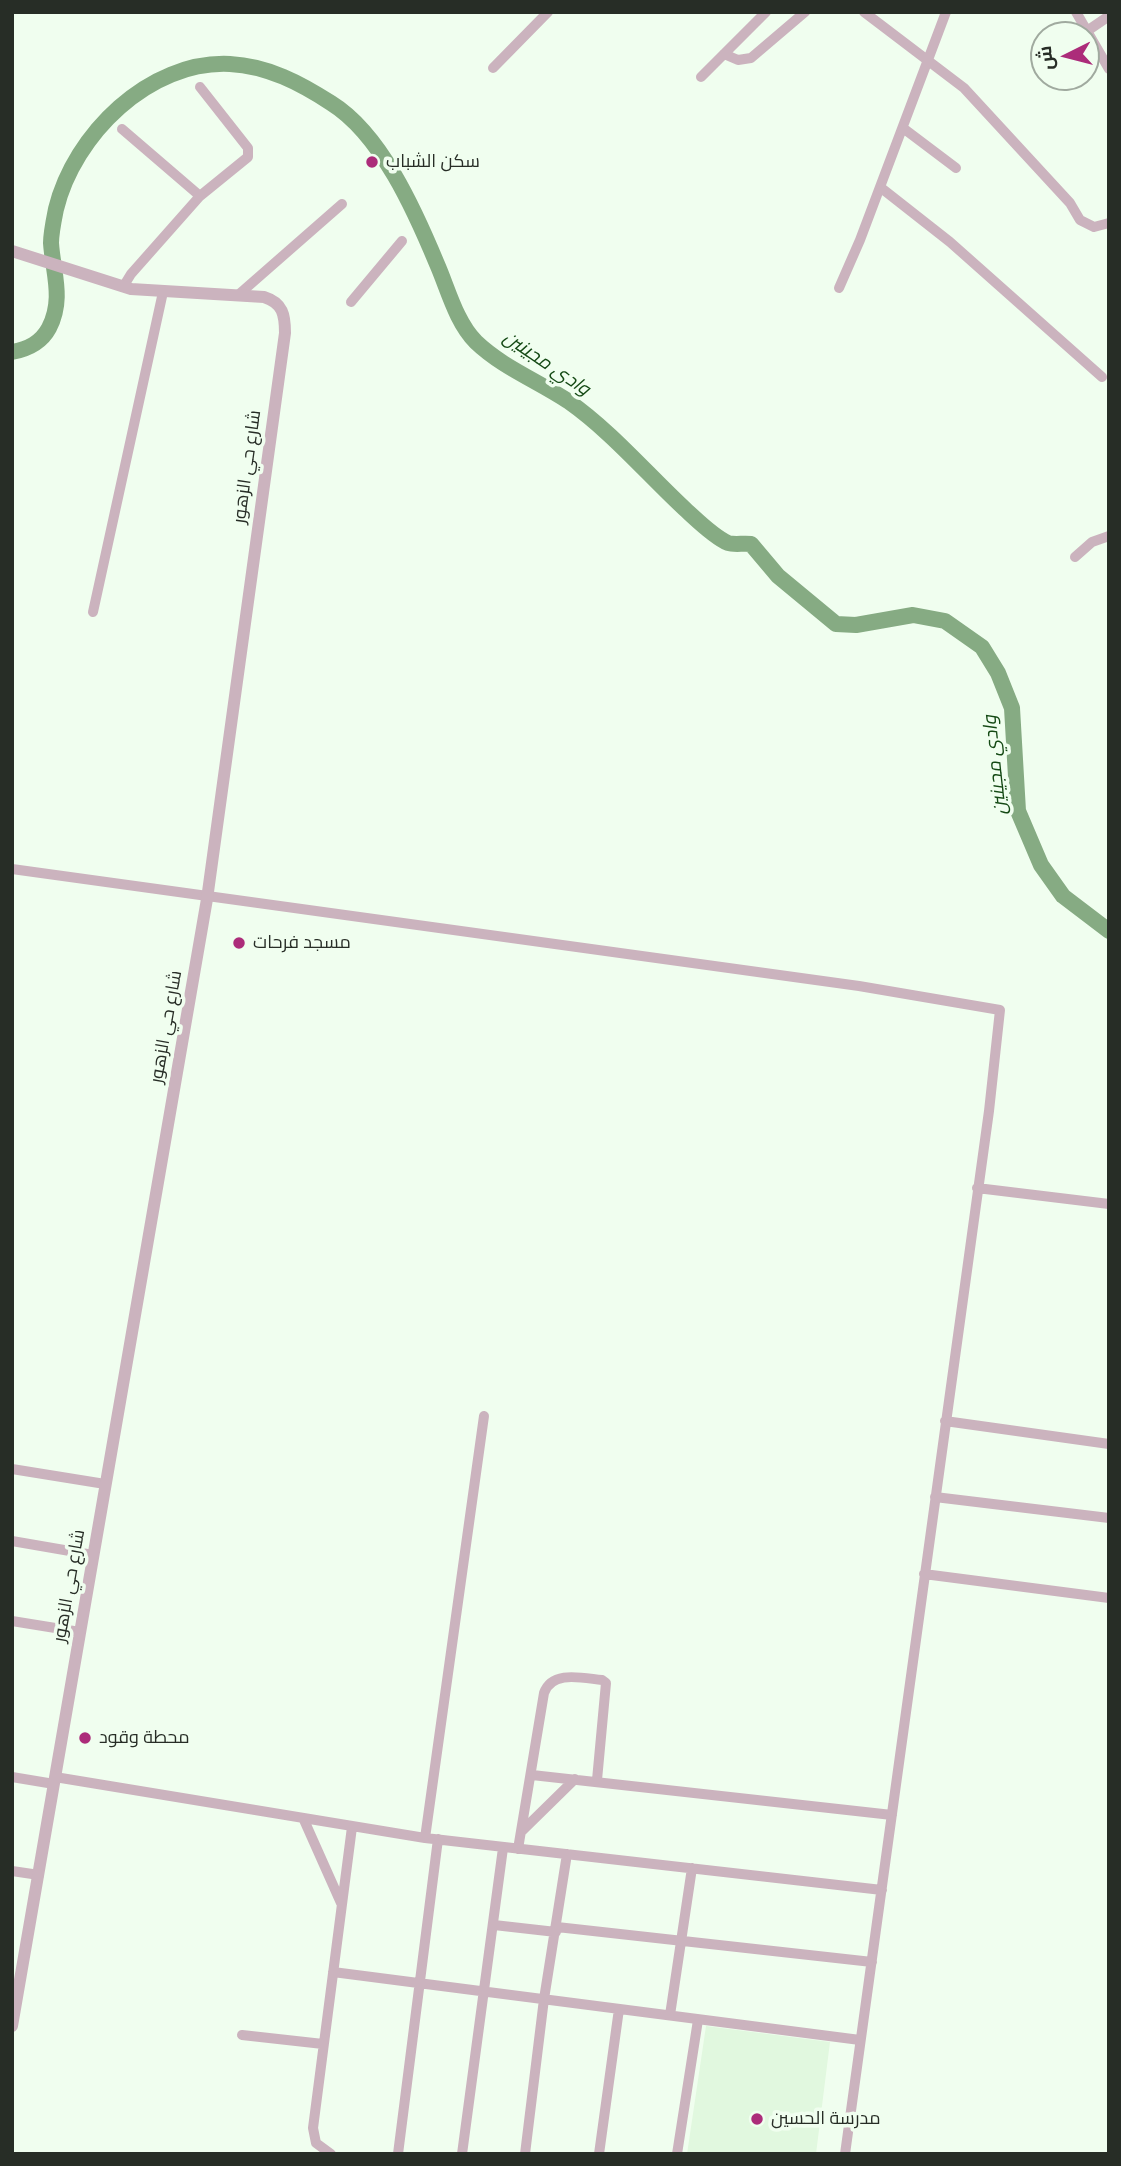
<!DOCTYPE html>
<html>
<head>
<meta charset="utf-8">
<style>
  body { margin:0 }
  #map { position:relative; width:1121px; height:2166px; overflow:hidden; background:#f0feef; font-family:Roboto,Cairo,sans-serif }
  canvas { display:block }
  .frame { position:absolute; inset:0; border:14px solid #272d26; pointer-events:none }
  .north { position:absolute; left:1030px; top:21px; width:70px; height:70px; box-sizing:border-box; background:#f0feef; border:2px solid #a0aa9f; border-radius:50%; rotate:264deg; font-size:19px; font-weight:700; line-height:28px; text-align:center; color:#272d26 }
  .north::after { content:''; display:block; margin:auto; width:24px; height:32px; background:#ac2c7a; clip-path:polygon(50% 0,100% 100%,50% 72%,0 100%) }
</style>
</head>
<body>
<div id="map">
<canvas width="1121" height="2166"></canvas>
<div class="frame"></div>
<div class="north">ش</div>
</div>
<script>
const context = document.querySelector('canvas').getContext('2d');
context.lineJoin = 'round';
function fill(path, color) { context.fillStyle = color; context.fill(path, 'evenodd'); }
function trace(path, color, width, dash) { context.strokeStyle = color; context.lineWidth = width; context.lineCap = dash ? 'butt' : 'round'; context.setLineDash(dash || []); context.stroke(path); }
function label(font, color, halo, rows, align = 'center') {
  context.font = font + ' Roboto,Cairo,sans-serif'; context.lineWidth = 7; context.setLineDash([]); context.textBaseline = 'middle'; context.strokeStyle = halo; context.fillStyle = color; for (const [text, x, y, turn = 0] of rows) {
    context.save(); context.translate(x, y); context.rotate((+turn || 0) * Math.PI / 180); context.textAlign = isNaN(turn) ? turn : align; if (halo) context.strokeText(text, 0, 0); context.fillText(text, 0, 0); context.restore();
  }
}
fill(new Path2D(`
  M706 2026 830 2042 816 2154H687Z`), '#e1f8df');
trace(new Path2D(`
  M12 352C28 349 41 343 49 328 64 299 53 273 51 243 51 233 54 219 56 209 74 135 149 60 230 64 268 66 300 83 331 103 381 134 415 211 437 264 448 289 456 322 476 342 502 367 538 381 568 401 612 432 647 474 687 511 698 521 714 537 728 543 734 545 744 543 751 544L778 576 836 624 856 625 913 615 945 621 982 647 998 673 1012 708 1018 811 1041 865 1063 896 1109 931`), '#86ab83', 16);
trace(new Path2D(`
  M864 12 964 88 1070 203 1080 220 1094 227 1109 223
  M1076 12 1109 69
  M1087 31 1109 16
  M724 54 738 60 751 58 805 12
  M493 68 548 12
  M701 77 766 12
  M903 128 956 168
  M122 129 200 196
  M880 187 950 242 1102 377
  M123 287 131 274 200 196 248 157V148L200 87
  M839 288 860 240 946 12
  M237 296 342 204
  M351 302 402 241
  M1075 557 1092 542 1109 536
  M93 612 163 292
  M12 869 859 986 1000 1010 989 1111 845 2154
  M977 1188 1109 1204
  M945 1421 1109 1444
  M12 1469 105 1484
  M935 1497 1109 1518
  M12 1541 93 1555
  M924 1574 1109 1598
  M12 1621 80 1632
  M532 1775 892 1815
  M12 1777 54 1784
  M55 1777 425 1838 882 1890
  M304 1820 341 1903
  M522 1831 575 1779
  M425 1838 484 1416
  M518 1849 544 1693C552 1670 582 1678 602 1680L606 1683 597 1780
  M12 1871 39 1875
  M494 1925 556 1932
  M557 1927 872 1962
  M333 1972 860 2040
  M670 2015 692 1868
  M242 2035 323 2044
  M331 2154 316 2143 313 2128 352 1827
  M398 2154 438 1839
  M462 2154 503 1848
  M525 2154 544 1999 567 1854
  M599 2154 619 2009
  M677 2154 698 2020`), '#cbb3be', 10);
trace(new Path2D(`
  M12 251 131 289 264 297C283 303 285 315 285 333L207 899 12 2026`), '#cbb3be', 12);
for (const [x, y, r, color] of [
  [372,162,7,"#ac2c7a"],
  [239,943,7,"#ac2c7a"],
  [85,1738,7,"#ac2c7a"],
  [757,2119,7,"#ac2c7a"]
]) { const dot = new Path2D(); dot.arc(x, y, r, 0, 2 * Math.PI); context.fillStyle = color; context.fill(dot); trace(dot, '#f0feef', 2.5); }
label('18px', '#272d26', '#f0feef', [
  ["سكن الشباب",386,162],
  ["مسجد فرحات",253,943],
  ["محطة وقود",99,1738],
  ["مدرسة الحسين",771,2119]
], 'left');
label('18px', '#272d26', '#f0feef', [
  ["شارع حي الزهور",248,467,-82],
  ["شارع حي الزهور",167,1027,-80],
  ["شارع حي الزهور",70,1586,-80]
]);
label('italic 19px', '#144914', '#f0feef', [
  ["وادي مجينين",546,364,34],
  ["وادي مجينين",996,765,-96]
]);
</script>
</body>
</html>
